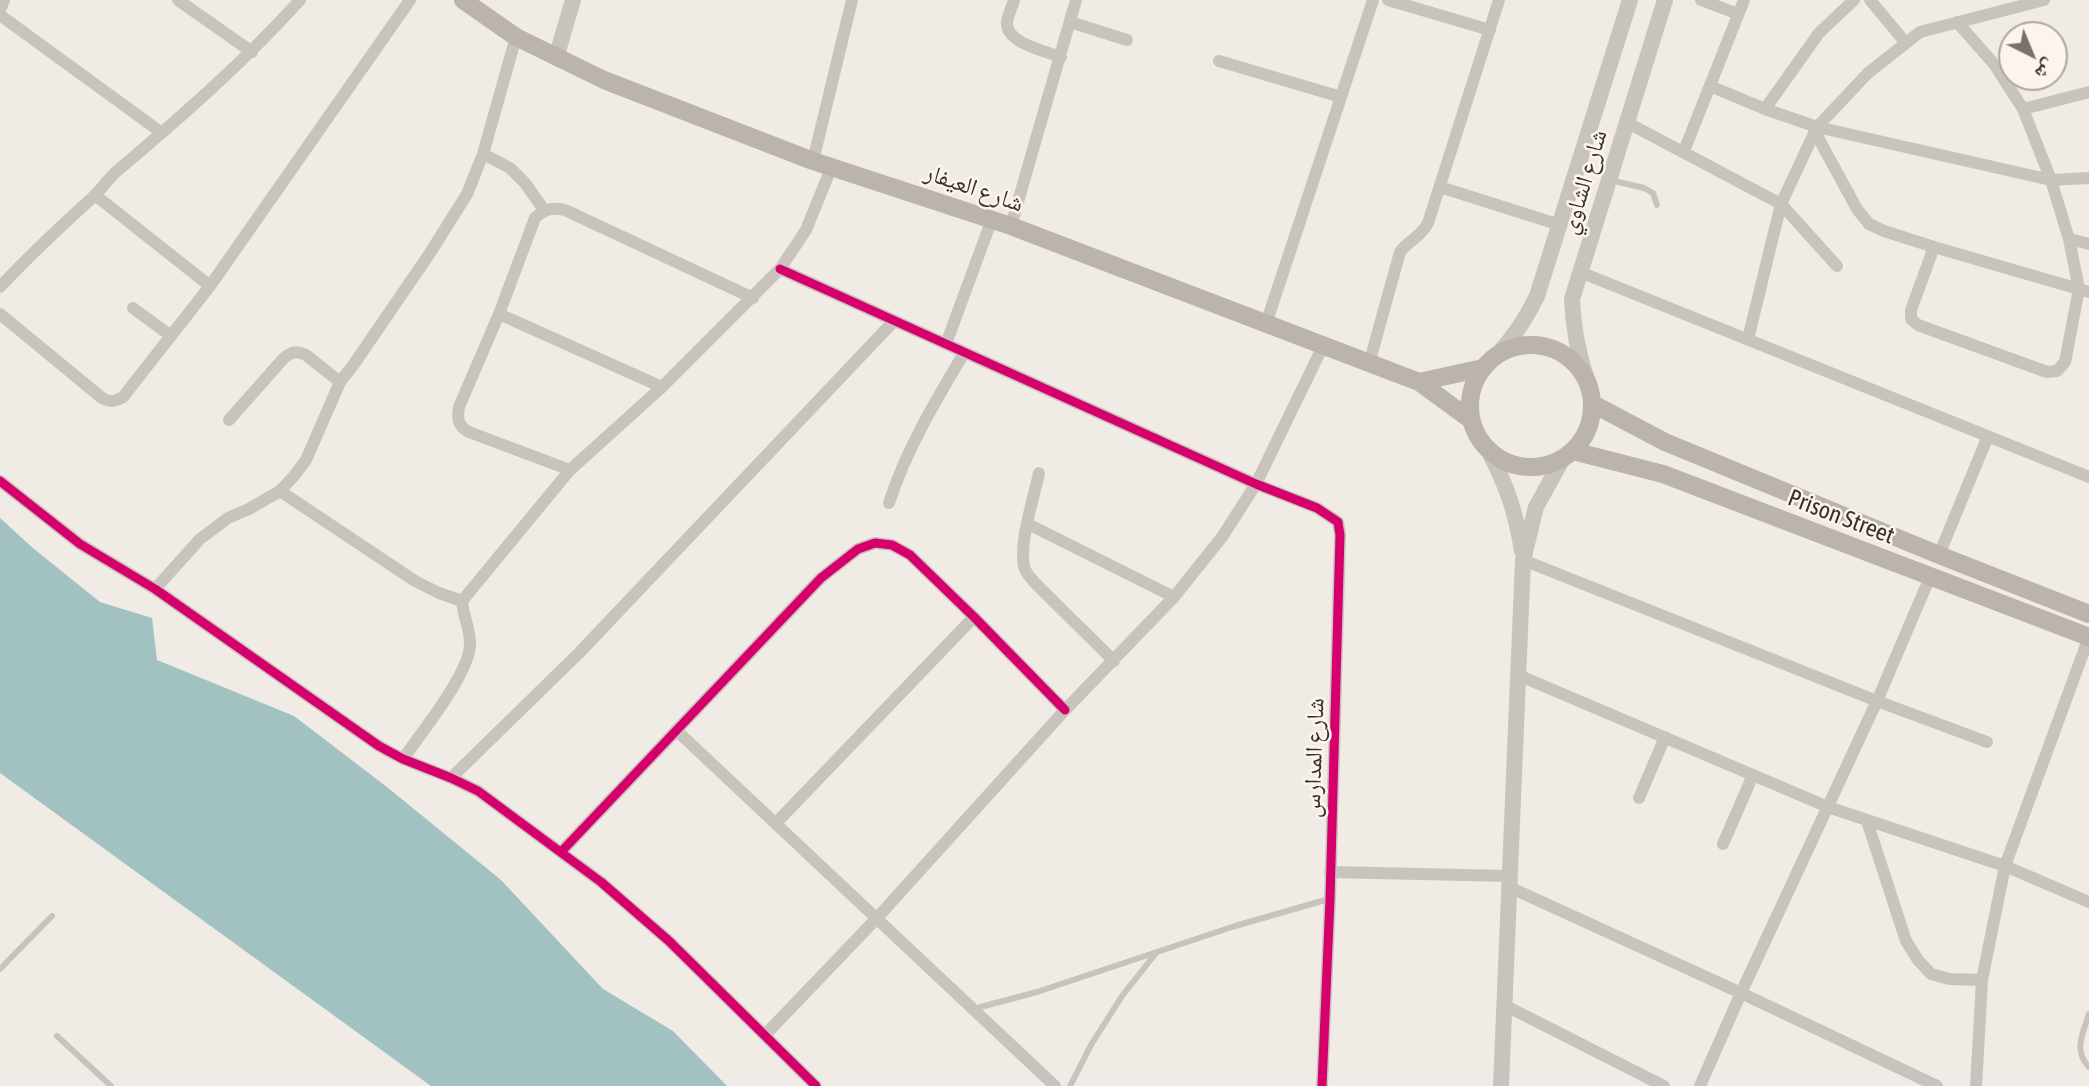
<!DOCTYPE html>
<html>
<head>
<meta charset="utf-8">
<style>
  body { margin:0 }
  #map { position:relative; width:2089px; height:1086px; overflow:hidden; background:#f0ebe5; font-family:"Asap Condensed","Noto Naskh Arabic",sans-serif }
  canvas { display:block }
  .north { position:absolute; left:1998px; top:21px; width:70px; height:70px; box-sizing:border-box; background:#fbf5ee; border:2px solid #aea6a0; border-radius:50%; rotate:137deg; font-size:19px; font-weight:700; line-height:28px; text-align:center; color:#3b302b }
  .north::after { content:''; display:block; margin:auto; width:24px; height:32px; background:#7a716c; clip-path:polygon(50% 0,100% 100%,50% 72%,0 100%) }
</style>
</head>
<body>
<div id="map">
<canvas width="2089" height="1086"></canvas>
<div class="north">ش</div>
</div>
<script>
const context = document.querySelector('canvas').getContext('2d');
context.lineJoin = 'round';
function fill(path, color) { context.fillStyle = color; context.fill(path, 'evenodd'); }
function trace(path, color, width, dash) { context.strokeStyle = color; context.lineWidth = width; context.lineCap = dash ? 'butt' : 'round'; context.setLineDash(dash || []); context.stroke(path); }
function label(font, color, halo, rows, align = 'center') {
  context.font = font + ' "Asap Condensed","Noto Naskh Arabic",sans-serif'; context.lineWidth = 5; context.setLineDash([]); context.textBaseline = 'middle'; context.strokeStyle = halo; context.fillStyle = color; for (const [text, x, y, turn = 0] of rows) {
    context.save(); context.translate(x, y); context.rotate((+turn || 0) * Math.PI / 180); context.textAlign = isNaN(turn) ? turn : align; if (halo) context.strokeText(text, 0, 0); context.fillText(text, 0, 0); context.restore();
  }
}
fill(new Path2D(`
  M0 518 34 549 100 602 152 618 157 660 294 716 387 787 501 880 603 989 673 1031 727 1086H431L0 773Z`), '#a1c2c1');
trace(new Path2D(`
  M1610 180 1644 188 1653 193 1657 205
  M0 969 52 916
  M973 1009 1037 992 1235 926 1329 899
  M2089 1014C2083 1033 2073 1051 2089 1067
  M57 1036 111 1086
  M1070 1086 1091 1045 1122 996 1156 953`), '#c9c3be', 6);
trace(new Path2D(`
  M178 0 252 52
  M1014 0C1012 7 1008 15 1007 22 1005 43 1045 51 1061 57
  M1388 0 1490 30
  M1701 0 1738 14
  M1870 0 1905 42
  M0 10 4 0
  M0 15 162 133
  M1070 22 1127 40
  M1219 61 1341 97
  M1710 86 1765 109 1817 127 2051 180 2089 178
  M1765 109 1819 33 1854 0
  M2023 109 2089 92
  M1626 122 1781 204 1837 266
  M1815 132 1857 209 1869 224 1884 231 1934 247 2089 292
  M1684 151 1744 0
  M483 154 510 168 525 183 544 210
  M813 161 852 0
  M1440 187 1560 225
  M95 195 210 286
  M1011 226 1076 0
  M2069 239 2089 244
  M1934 247 1911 310V319L1918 325 2047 372 2057 371 2065 362 2079 289 2069 239 2051 180 2023 109 1994 64 1957 22
  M780 269 1256 484 1317 508 1338 522 1340 535 1330 899 1322 1086
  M1580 272 2089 477
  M0 287C29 256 60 227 92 198 101 190 108 179 117 171 181 117 244 62 300 0
  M133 308 171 336
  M0 314 102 398C110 402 114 402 123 397L210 286 410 0
  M499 314 662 387
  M1266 324 1373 0
  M1748 339 1781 204 1817 127 1868 73 1920 32 2044 0
  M946 344 992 219
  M1369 364 1400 252C1408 241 1422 236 1428 223L1499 0
  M229 420 283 359C290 352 297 350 306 355L340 382
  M570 470 469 432C458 426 457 419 459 407L499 314 535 218C545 209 552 207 565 210L753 298
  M1039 473C1034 497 1019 542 1024 566 1025 573 1031 578 1036 584L1114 661
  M0 481 80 544 155 589 379 746 403 759 451 778 478 791 601 882 669 941 816 1086
  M280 491 415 581 439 593 462 601
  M889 503C906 450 936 400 964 353
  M1028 524 1174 597
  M1939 555 1988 436
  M1523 560 1877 701 1987 742
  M155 589 200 539 228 518 249 509 280 491 294 476 306 460 340 382 354 364 430 253 467 194 483 154 516 37
  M1518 675 1828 807 2005 866 2089 902
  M676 730 1055 1086
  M403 759C421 733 471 672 470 643 470 629 463 615 462 601L570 470 662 387 780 269 806 230 832 166
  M451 778 579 653 894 321
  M1639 798 1665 737
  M1867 821 1906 941 1918 960 1931 974 1949 979 1982 980
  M776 823 974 617
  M1723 844 1753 775
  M561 852 821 578 858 549 875 543 892 545 910 555 974 617 1065 710
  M1330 872 1509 876
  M1509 887 1741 993 1937 1086
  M1504 1005 1664 1086
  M765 1035 877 918 1065 710 1174 597 1222 537 1256 484 1323 346
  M1700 1086 1741 993 1877 701 1930 577
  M1976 1086 1982 980 2005 866 2089 637`), '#c9c3be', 12);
trace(new Path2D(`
  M556 58 573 0
  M1497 355C1514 337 1526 319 1537 296L1630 0
  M1587 380C1578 353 1573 328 1572 299L1665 0
  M1489 452C1507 486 1516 513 1522 551
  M1501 1086 1523 560 1536 507 1562 460`), '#c9c3be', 16);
trace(new Path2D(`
  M463 0 516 37 604 80 813 161 1011 226 1419 382 1471 420
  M1470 406a61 61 0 1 1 122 0a61 61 0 1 1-122 0Z
  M1419 382 1483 368
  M1593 404 1665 442 1939 555 2089 614
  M1573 451 1663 474 2089 637`), '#bab3ae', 18);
trace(new Path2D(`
  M780 269 1256 484 1317 508 1338 522 1340 535 1330 899 1322 1086
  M0 481 80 544 155 589 379 746 403 759 451 778 478 791 601 882 669 941 816 1086
  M561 852 821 578 858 549 875 543 892 545 910 555 974 617 1065 710`), '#d6006c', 9);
label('24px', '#3b302b', '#fbf5ee', [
  ["شارع الشاوي",1584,182,-73],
  ["شارع العيفار",974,188,19],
  ["Prison Street",1841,517,21],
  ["شارع المدارس",1314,758,-88]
]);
</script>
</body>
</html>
